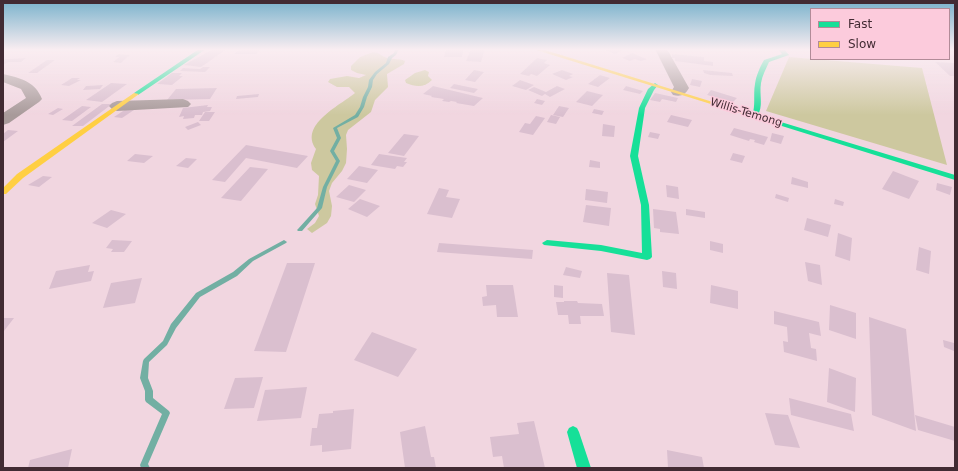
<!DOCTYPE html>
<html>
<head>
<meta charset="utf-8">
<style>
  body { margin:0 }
  #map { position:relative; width:958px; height:471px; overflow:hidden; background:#f1d6e0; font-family:"DejaVu Sans",sans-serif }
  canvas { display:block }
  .frame { position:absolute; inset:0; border:4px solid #422b33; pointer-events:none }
  .legend { position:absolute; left:810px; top:8px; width:140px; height:52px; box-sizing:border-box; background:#fccbdc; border:1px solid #b28b98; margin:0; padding:5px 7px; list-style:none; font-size:12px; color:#422b33 }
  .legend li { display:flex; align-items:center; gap:8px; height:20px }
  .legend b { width:20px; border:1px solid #b28b98 }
</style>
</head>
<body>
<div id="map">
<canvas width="958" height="471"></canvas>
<div class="frame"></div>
<ul class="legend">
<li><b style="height:5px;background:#16e098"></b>Fast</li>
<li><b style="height:5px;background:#ffcf43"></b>Slow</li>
</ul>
</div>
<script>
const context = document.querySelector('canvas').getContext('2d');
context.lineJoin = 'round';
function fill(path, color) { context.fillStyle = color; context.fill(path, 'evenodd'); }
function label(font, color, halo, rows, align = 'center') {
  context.font = font + ' "DejaVu Sans",sans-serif'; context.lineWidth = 3; context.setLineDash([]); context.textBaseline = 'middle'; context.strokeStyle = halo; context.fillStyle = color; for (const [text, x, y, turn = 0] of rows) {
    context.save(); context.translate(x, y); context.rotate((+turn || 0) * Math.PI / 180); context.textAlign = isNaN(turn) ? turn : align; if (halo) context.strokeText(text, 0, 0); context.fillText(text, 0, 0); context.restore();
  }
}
fill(new Path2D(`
  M373 52C379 52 380 55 385 57 391 60 399 58 405 61L404 64 387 74 388 87 375 100 371 112 348 130 346 135 347 149 346 163 342 171 332 183 329 191 332 206 331 216 327 223 312 233 307 229 315 223 319 216 315 204 318 195 319 176 312 170 311 163 316 149C299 125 339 106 355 93L349 87H337L328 82 330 79 347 76 359 78 366 75 357 73 351 70V66L360 57Z
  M789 57 922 68 947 165 766 111Z
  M425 70 429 72 428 76 432 80C424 88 416 87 406 83L405 80 415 73Z`), '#cdc89f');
fill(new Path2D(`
  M395 49H399L396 55 392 58 389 64 377 74 373 80 372 87 367 97 364 107 358 117 337 128 341 138 334 151 340 161 327 187 322 208 302 231H298L297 230 298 229 317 208 323 187 336 161 330 151 337 138 333 128 355 115 360 107 363 97 368 87 369 80 375 72 386 63 388 57 394 53Z
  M284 240 287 242 286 243 253 261 237 276 200 297 176 328 167 345 149 362 148 378 153 391V398L169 411 170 413 148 464 150 468H141L140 465 162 414 146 402 145 400V391L140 378 143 361 144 359 163 341 171 324 196 293 233 272 249 259Z`), '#72afa3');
fill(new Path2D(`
  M213 49H227L201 67 184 65Z
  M249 49H260L256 54H234L237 51 248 50Z
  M446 49H464L462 57H444Z
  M471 49H485L481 62 466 61Z
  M602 49H625L615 54Z
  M632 53 647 59 641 61 635 59 630 61 622 58Z
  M118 54 130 55 121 63 113 62 119 57H115Z
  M672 54 704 57V61L713 62V66L675 61V58H672Z
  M26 58 21 62H8L3 65V60L6 59Z
  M537 58 547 60 544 63 550 65 537 76 531 74 529 76 520 74Z
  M47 60H55L37 73H28Z
  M935 62 954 63 955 64V76H950Z
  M203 67H210L205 72 180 71 183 68 200 69Z
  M474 70 484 72 475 82 465 80Z
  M562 70 573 74 569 76 573 77 566 80 552 74Z
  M703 70 732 73 733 76 710 75 704 73Z
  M172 73H182L179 76H183L172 85 157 84Z
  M600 75 610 78 598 87 588 84Z
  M72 78H80L77 80H81L69 86 61 85Z
  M692 79 702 81 700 87 690 85Z
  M520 80 534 85 526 90 512 86Z
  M111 83 127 84 102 102 86 100Z
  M454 84 478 89 474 93 450 88Z
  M103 85 100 89 83 90 86 86Z
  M433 86 483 98 474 106 456 103 457 102 451 101 449 102 442 101 444 99 431 97 432 96 423 94Z
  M557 86 565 89 550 97 545 94 542 96 528 90 534 87 546 92Z
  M626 86 643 91 640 94 623 90Z
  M217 88 210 99 167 100 176 89Z
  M711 90 737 98 733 102 707 95Z
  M587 91 603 95 592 106 576 102Z
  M655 93 678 98 676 102 662 99 660 102 650 100Z
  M259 94 258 97 236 99 237 96Z
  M537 99 545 101 542 105 534 103Z
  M102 104H112L83 126H72Z
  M208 105 207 107H212L210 111 203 112 202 115H195L194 118 183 119 184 116 179 117 183 108Z
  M82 106 91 107 72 121 62 120Z
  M559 106 569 108 563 117 553 115Z
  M58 108 63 109 53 115 48 114Z
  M126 109 134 110 122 118 114 117Z
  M594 109 604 111 602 115 592 113Z
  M205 112H215L209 121H199Z
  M551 115 560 117 556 124 547 122Z
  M671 115 692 120 688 127 667 122Z
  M536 116 545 118 533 135 519 132 525 123 530 124Z
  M198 122 201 125 188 130 185 127Z
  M603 124 615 126 614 137 602 136Z
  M734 128 768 137 764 145 754 142 755 140 750 139 749 141 730 135Z
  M8 130 18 131 3 142V134Z
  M650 132 660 134 658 139 648 137Z
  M772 133 784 136 781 144 770 141Z
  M404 134 419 136 404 156 388 153Z
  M246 145 308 156 297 168 246 158 225 182 212 180Z
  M733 153 745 156 742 163 730 160Z
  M135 154 153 156 144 163 127 161Z
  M379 154 407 158 404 162H407L403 167 397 166 395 169 371 165Z
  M186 158 197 159 188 168 176 166Z
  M590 160 600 162V168L589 167Z
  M359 166 378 170 367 183 347 179Z
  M250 167 268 169 241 201 221 198Z
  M893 171 919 181 909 199 882 189Z
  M43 176 52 177 39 187 28 185Z
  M792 177 808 182V188L791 184Z
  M937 183 952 187 950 195 936 190Z
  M349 185 366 190 354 202 336 197Z
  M666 185 678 187 679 199 667 197Z
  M439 188 449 190 446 197 460 199 452 218 427 214Z
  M586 189 608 192 607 203 585 200Z
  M776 194 789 198 788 202 775 198Z
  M360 199 380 206 367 217 348 209Z
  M835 199 844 202 843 206 834 204Z
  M586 205 611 208 609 226 583 222Z
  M653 209 676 212 679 234 660 232V229L654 228Z
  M686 209 705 212V218L686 215Z
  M111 210 126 214 107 228 92 223Z
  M807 218 831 225 828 237 804 230Z
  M838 233 852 238 850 261 835 256Z
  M112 240 132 241 124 252H111L113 249 106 248Z
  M710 241 723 244V253L710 250Z
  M439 243 533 250 532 259 437 252Z
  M919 247 931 251 929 274 916 270Z
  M805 262 820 265 822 285 808 281Z
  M287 263H315L286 352 254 351Z
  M90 265 88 272 94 271 91 281 49 289 56 271Z
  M566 267 582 271 580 278 563 275Z
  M662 271 676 273 677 289 663 287Z
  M607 273 629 275 635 335 611 332Z
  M142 278 135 303 103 308 111 283Z
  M486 285H513L518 317H497L496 305 483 306 482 297 487 296Z
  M554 285 563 286V298L554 297Z
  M711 285 738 291V309L710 303Z
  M564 301H577L578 303 602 304 604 316H580L581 324H569L568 315H558L556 302H564Z
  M830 305 856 313V339L829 330Z
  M774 311 819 322 821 336 809 333 811 348 816 349 817 361 784 352 783 341 788 342 787 327 774 324Z
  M869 317 906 329 916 431 872 415Z
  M3 318H14L4 331H3Z
  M372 332 417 349 398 377 354 360Z
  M943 340 954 343V351L944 347Z
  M829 368 856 378 855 412 827 402Z
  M263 377 254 408 224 409 235 378Z
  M307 387 301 418 257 421 265 390Z
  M789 398 851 414 854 431 791 415Z
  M354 409 351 449 322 452V445L310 446 312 428H317L319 414 333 413V411Z
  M765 413 788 415 800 448 775 445Z
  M915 415 955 427V441L918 430Z
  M534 421 545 468H504L502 456 493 457 490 437 519 434 517 423Z
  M425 426 431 457H434L436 468H405L400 432Z
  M72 449 68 468H28L30 460Z
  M667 450 702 457 704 468H668Z`), '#dabfcf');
fill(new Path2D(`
  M655 49H667L689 88C685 95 681 97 673 95L671 92 674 87Z
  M3 74C20 78 35 81 42 99L39 102 9 123 3 125V113L26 98 21 89 3 82Z
  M183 99 188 101 191 104 188 107 117 111 112 109 109 106 112 103 117 101Z`), '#a89a9a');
fill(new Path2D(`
  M199 49H206L138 95H134V93Z
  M778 49H784L789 55 769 62C766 69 762 76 761 83 759 95 764 106 757 117H753L752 116C756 105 753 95 755 84 756 76 760 67 764 60L782 54Z
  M655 83 658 85 654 90 645 108 638 156 649 205 652 257 650 259 647 260 601 251 544 245 542 243 547 240 601 245 642 253 641 205 630 156 639 108 648 89Z
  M771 119 955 175V180L769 122V120Z
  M573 426 577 428 579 432 591 468H577L567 432 569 428Z`), '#16e098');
fill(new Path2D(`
  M533 49H542L774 121 773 122H769Z
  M134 93 139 94 23 178 6 194H3V188L17 174Z`), '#ffcf43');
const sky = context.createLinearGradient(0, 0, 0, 115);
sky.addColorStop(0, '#79b2cc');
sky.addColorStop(0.43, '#f9edf1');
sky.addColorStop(1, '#f9edf100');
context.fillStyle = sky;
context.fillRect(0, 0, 958, 115);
label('11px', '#422b33', '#fccbdc', [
  ["Willis-Temong",746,113,17]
]);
</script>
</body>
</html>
